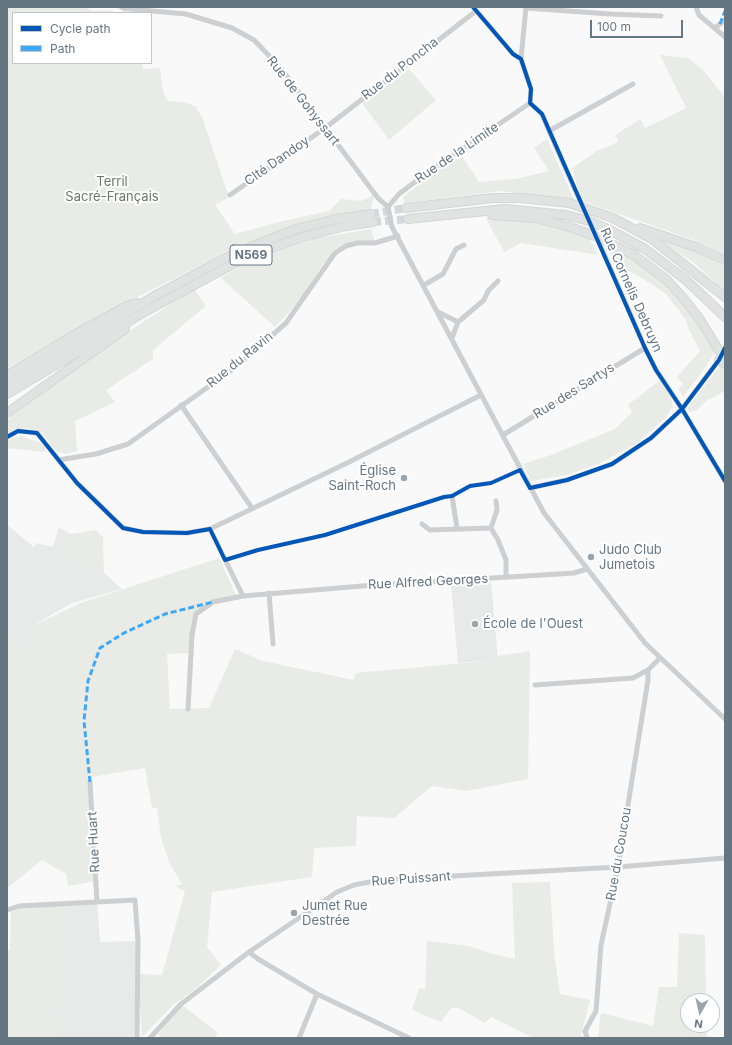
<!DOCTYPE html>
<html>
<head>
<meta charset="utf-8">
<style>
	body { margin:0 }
	#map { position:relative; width:732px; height:1045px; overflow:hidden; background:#f9f9f9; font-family:Inter,sans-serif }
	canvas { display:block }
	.frame { position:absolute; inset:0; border:8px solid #657683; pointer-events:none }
	.legend { position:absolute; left:12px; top:12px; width:140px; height:52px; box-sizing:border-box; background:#fff; border:1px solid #c1c8cd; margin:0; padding:5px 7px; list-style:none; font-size:12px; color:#657683 }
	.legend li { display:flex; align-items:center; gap:8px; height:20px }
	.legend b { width:20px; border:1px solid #c1c8cd }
	.north { position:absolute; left:680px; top:993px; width:40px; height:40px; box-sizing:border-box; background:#fff; border:1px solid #c1c8cd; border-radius:50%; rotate:188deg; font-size:11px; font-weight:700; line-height:16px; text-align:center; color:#657683 }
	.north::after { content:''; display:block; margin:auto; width:14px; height:18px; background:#99a4ac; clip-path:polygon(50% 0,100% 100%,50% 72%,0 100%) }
	.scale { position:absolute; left:590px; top:20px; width:93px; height:18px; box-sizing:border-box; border:2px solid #657683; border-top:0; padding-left:5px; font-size:12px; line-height:14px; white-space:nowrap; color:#657683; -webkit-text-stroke:3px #fff; paint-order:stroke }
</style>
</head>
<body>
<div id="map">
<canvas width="732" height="1045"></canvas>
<div class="frame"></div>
<ul class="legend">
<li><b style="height:5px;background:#0057b8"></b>Cycle path</li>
<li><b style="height:5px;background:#3fa9f5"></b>Path</li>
</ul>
<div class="north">N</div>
<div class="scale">100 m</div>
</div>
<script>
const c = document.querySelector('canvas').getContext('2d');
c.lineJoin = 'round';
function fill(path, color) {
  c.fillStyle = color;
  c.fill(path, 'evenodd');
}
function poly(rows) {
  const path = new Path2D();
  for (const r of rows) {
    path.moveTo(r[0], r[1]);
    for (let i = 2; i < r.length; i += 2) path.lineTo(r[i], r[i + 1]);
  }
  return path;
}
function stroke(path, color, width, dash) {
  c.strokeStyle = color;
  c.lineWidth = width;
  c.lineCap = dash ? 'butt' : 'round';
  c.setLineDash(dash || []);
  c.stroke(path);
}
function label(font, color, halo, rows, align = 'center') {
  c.font = font + ' Inter,sans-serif';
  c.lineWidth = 4;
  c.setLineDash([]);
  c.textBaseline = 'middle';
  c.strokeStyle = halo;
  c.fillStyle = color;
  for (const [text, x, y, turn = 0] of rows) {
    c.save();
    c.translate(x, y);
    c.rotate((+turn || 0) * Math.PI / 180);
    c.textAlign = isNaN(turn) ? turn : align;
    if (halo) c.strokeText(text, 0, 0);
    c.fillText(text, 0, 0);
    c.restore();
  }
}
const built = poly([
	[7,525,34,547,36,543,53,547,59,527,70,534,63,556,81,559,81,564,102,571,122,589,72,603,30,627,43,650,26,656,24,644,7,631],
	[491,582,498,660,458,663,451,584],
	[97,902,100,942,138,941,134,1038,55,1038,54,1011,60,942,68,903]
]);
const green = poly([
	[7,7,84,7,93,11,108,10,118,13,13,13,13,63,142,63,143,69,160,68,163,91,168,101,182,102,195,106,202,117,229,197,215,205,235,234,279,222,329,211,341,199,361,201,374,195,370,214,358,212,234,246,213,259,92,320,7,368],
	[660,55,688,58,701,68,725,97,725,254,694,240,582,201,572,168,597,151,618,142,615,135,640,119,645,128,686,108],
	[409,69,436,100,389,140,362,103],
	[547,139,574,200,499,191,405,203,403,197,435,172,462,156,479,182,516,179,549,171,534,148],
	[486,218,524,219,580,234,589,238,598,255,521,243,504,252],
	[371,229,375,243,357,243,341,251,323,264,302,298,275,327,221,278,246,262,312,239],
	[656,234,725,264,725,291,694,263,665,243],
	[607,244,622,251,659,276,691,312,716,351,702,372,683,397,678,389,683,384,677,377,700,351,688,328,686,320,666,294,653,285,619,265,614,265],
	[194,289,206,306,153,350,153,359,106,390,115,402,75,421,77,451,66,454,56,451,42,433,26,428,7,434,7,420,91,356],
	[720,366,725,369,725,391,706,401,697,410,689,412,687,408],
	[660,380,671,398,673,406,667,416,638,443,596,465,567,475,531,481,523,464,551,455,615,429,632,412,628,405],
	[21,436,44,444,46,448,44,452,7,448,7,440],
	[96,530,103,537,104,573,81,564,81,559,63,557,70,534],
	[219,558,236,595,206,604,196,614,189,653,167,654,170,709,209,708,235,649,263,661,354,680,355,673,498,660,497,656,530,651,528,779,466,791,432,786,394,818,357,816,356,846,314,848,312,877,212,892,207,947,221,965,194,990,173,1005,142,1037,138,974,162,975,185,891,175,886,182,884,169,862,161,837,157,808,152,808,145,768,92,777,90,782,96,881,68,886,66,874,42,860,9,887,7,885,7,631,24,644,26,656,43,650,30,627,81,603],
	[550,882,554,953,560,994,590,1000,581,1035,588,1038,533,1038,491,1017,485,1023,459,1008,451,1008,441,1022,412,1010,419,988,425,989,427,941,469,946,486,952,515,959,512,883],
	[68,903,54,1011,56,1038,7,1038,7,951,10,950,11,909],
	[679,933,705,935,706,1001,688,1001,688,1025,707,1025,707,1038,598,1038,601,1013,653,1026,659,987,677,987],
	[181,1004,218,1033,215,1038,162,1038,158,1035]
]);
const trunkTunnel = poly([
	[371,214,406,208],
	[373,222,408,219]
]);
const minor = poly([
	[121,7,125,9,131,8],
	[473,7,513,54,521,59],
	[526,7,521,59,531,89,530,103],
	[696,7,699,15,725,37],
	[526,8,610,14,661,16],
	[130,9,186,14,232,28,254,40,279,66,378,198,388,207,399,194,424,175,530,103],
	[715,28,725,20],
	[530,103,542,114,564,165],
	[549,131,633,84],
	[230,195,325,128,476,11],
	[392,227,544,513,645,643,725,719],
	[605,256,645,348,656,370,682,409,725,481],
	[424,285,443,274,456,249,464,245],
	[438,312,458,322],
	[452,338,458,322,484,300,488,291,498,281],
	[181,405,252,508],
	[503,435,645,348],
	[7,437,18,431,37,433,77,483,123,528,143,532,187,533,210,529,347,463,481,395],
	[58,460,96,454,128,444,236,367,286,323,335,253,346,246,357,243,375,243,398,236],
	[530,488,567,480,612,464,651,438,682,409,719,360,725,348],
	[452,496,457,528],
	[422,524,430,530,491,528,498,540,506,560,506,577],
	[491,528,497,510,496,501],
	[210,529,243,596,362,586,574,573,587,569],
	[269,593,273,644],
	[535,685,633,678,648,670,660,658],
	[188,709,192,635,196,614,213,602,243,596],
	[90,782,97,902],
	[7,910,19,906,135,900,138,941,137,1038],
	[249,952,258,959,317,994,409,1038],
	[587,1037,585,1031,596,1011,601,945,618,867,648,680,648,670],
	[150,1038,181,1004,249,952,337,892,354,885,380,880,618,867,725,858],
	[299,1038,317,994]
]);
const trunk = poly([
	[406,208,492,198,521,198,569,203,613,218,652,239,725,297],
	[492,215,535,218,567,226,598,237,634,255,667,280,684,299,699,318,721,354],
	[408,219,505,209,566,215,589,221,608,229,645,249,686,280,725,317],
	[640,228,696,247,725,260],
	[719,360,725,364],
	[7,375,74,335,127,306,137,303],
	[7,385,151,298,233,254,296,229,336,219,371,214],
	[7,394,148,310,231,265,257,253,302,237,346,226,373,222],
	[7,413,125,329]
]);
const minorBridge = poly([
	[564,165,605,256],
	[388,207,392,227]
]);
const quiet = poly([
	[720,24,725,11],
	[90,782,84,721,88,681,100,648,124,633,165,614,213,602]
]);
const cycleway = poly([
	[473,7,513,54,521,59,531,89,530,103,542,114,645,348,656,370,682,409,725,481],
	[7,437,18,431,37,433,77,483,123,528,143,532,187,533,210,529,225,560,258,550,325,535,444,497,452,496,470,486,491,483,520,470,530,488,567,480,612,464,651,438,682,409,719,360,725,348]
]);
const markers = [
	[404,478,4,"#99a4ac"],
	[591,557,4,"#99a4ac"],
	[475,624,4,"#99a4ac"],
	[294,913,4,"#99a4ac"]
];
const shields = [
	[251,255,42]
];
const shieldNames = [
	["N569",251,255]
];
const streetNames = [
	["Rue du Poncha",400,69,-38],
	["Rue de Gohyssart",303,101,52],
	["Rue de la Limite",457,153,-34],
	["CIté Dandoy",277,161,-35],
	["Rue Cornelis Debruyn",631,290,66],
	["Rue du Ravin",240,360,-39],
	["Rue des Sartys",574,391,-32],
	["Rue Alfred Georges",428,582,-3],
	["Rue Huart",94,842,-93],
	["Rue du Coucou",619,854,-80],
	["Rue Puissant",411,879,-4]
];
const parkNames = [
	["Terril",112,182],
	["Sacré-Français",112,197]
];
const poiNames = [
	["Église",396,471,"right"],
	["Saint-Roch",396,486,"right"],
	["Judo Club",599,550],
	["Jumetois",599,565],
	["École de l'Ouest",483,624],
	["Jumet Rue",302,906],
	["Destrée",302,921]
];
fill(built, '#e8e9e9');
fill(green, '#e8ebe6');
stroke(trunkTunnel, '#d4d8dc', 8, [8, 4]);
stroke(trunk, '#d5d6d6', 10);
stroke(minor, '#cecfd0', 5);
stroke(trunk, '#e1e2e2', 8);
stroke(minorBridge, '#cecfd0', 5);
stroke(quiet, '#3fa9f5', 3, [6, 3]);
stroke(cycleway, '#0057b8', 4);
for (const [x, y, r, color] of markers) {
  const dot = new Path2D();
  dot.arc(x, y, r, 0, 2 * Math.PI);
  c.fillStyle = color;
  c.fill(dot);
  stroke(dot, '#fff', 1.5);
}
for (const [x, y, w] of shields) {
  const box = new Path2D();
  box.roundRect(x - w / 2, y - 10, w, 20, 3);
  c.fillStyle = '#fff';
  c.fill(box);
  stroke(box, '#657683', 1);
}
label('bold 12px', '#657683', null, shieldNames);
label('13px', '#657683', '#fff', streetNames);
label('13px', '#687a64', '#fff', parkNames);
label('13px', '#657683', '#fff', poiNames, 'left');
</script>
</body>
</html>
